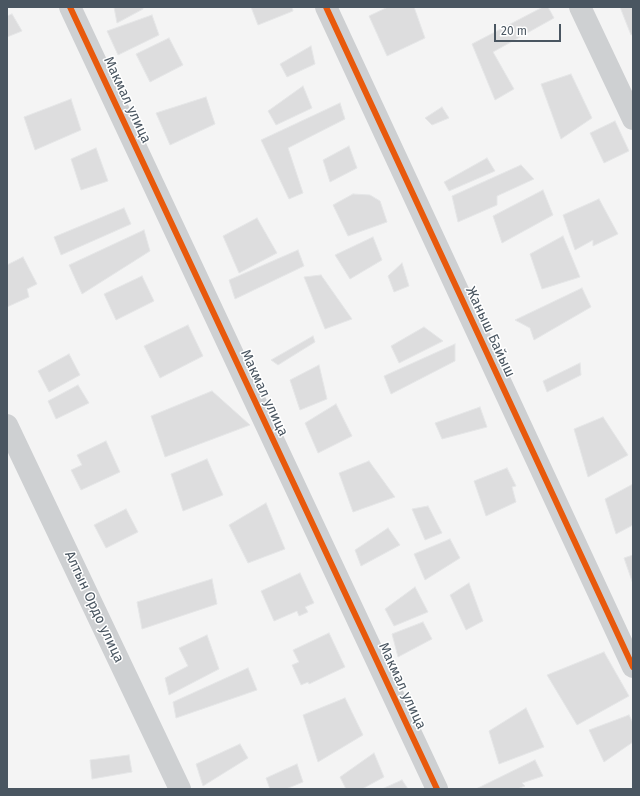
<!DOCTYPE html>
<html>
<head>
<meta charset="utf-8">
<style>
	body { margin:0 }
	#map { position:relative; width:640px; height:796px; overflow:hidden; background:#f4f4f4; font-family:"Fira Sans",sans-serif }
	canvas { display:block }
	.frame { position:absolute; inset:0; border:8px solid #4a5661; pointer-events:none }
	.scale { position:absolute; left:494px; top:24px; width:67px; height:18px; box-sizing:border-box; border:2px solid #4a5661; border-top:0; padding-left:5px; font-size:12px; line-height:14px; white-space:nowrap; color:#4a5661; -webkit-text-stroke:3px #fff; paint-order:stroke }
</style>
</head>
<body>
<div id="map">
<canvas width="640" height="796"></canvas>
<div class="frame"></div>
<div class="scale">20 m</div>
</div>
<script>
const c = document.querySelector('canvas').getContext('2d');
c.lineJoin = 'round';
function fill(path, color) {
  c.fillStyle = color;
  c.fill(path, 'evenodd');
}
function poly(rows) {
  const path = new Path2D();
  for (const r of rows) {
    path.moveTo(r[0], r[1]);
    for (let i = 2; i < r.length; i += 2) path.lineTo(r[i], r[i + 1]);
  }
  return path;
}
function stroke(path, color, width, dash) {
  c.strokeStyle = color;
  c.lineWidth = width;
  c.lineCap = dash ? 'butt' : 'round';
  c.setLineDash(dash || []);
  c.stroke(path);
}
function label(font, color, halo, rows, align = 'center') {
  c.font = font + ' "Fira Sans",sans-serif';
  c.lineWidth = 3;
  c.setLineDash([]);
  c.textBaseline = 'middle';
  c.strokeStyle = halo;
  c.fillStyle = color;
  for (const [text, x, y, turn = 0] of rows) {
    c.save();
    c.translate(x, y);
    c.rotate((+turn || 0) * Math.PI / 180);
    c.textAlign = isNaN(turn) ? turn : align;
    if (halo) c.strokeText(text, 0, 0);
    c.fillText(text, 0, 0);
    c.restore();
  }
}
const building = poly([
	[114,7,143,7,143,9,117,23,114,7],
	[251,7,292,7,293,11,258,25,251,7],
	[388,7,414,7,425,38,387,56,369,16,388,7],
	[543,7,548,7,554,18,493,52,514,89,495,100,472,44,543,7],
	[620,7,633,7,633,34,631,35,620,7],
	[12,14,22,31,7,37,7,16,12,14],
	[152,15,159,35,118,55,107,31,152,15],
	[169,38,183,65,150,82,136,54,169,38],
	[311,46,315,64,287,77,280,64,311,46],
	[571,74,592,118,561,139,541,84,571,74],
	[303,86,312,108,276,125,268,111,303,86],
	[206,97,215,124,170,145,156,113,206,97],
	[71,99,81,130,35,150,24,117,71,99],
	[340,103,345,119,288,148,303,193,289,199,261,140,340,103],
	[442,107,449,118,432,125,425,118,442,107],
	[615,121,629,151,604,163,590,133,615,121],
	[349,146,357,168,330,182,323,160,349,146],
	[96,148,108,181,81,190,71,159,96,148],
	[487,158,495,171,449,191,444,182,487,158],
	[521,165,534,179,497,196,497,205,458,222,452,196,521,165],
	[543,190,553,215,502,243,493,216,543,190],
	[353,194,370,195,380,201,387,222,348,236,333,205,353,194],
	[599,199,618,234,593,246,593,240,575,250,563,215,599,199],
	[124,208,131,224,61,255,54,237,124,208],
	[257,218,277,253,239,273,223,236,257,218],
	[144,230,150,251,82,294,69,265,144,230],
	[563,236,580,277,542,289,530,254,563,236],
	[373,237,382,260,350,279,335,255,373,237],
	[298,250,304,266,235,299,229,280,298,250],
	[23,257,37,284,27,289,29,297,7,307,7,265,23,257],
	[402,263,409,286,394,292,388,276,402,263],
	[321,275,352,319,325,329,304,277,321,275],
	[142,276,154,301,116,320,104,294,142,276],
	[582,288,591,307,534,340,530,328,515,320,582,288],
	[188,325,203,356,160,378,144,346,188,325],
	[424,327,443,341,399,363,391,346,424,327],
	[313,336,315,342,278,365,271,360,313,336],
	[455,344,455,361,391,394,384,376,455,344],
	[69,354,80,375,49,392,38,371,69,354],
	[580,363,581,375,547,392,543,381,580,363],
	[319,365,327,399,300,410,290,380,319,365],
	[78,385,89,403,56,419,48,401,78,385],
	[212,391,250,425,165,457,151,416,212,391],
	[336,404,352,436,318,453,305,423,336,404],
	[480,407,487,427,442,439,435,423,480,407],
	[603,417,628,455,588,477,574,429,603,417],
	[106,441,120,472,81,490,71,470,82,465,77,455,106,441],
	[207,459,223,495,183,511,171,474,207,459],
	[369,461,395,497,353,512,339,473,369,461],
	[507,468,516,486,512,487,516,502,486,516,474,481,507,468],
	[633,484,633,525,616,534,605,499,633,484],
	[266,503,285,549,248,563,229,525,266,503],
	[428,506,442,533,425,540,412,509,428,506],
	[126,509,138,532,106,548,94,525,126,509],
	[388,528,400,545,361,566,355,550,388,528],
	[450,539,460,558,425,580,414,554,450,539],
	[633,555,633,584,624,558,633,555],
	[300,573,314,603,305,607,308,612,299,616,297,611,274,621,261,591,300,573],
	[212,579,217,604,142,629,137,602,212,579],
	[469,583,483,621,466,630,450,595,469,583],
	[415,587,428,612,394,626,385,609,415,587],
	[423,622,432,639,398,657,392,634,423,622],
	[329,633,345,667,309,684,308,682,301,685,292,665,299,662,293,650,329,633],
	[207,635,219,669,169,695,165,678,188,666,179,648,207,635],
	[604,652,629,696,577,725,547,675,604,652],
	[248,668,257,690,176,718,173,702,248,668],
	[345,698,363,735,318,762,303,715,345,698],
	[526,708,544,747,499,764,489,731,526,708],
	[629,715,633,723,633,742,604,762,589,730,629,715],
	[240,744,248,758,203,786,196,764,240,744],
	[374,753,384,777,362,789,346,789,340,777,374,753],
	[129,755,132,772,92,779,90,760,129,755],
	[535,760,543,776,522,783,525,786,517,789,476,789,535,760],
	[297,764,303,782,286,789,270,789,266,778,297,764],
	[402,780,408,789,382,789,402,780]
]);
const street = poly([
	[70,7,437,789],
	[326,7,633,667],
	[580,7,633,119],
	[7,425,180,789]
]);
const cycleway = poly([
	[70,7,437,789],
	[326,7,633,667]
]);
const streetNames = [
	["Макмал улица",127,100,65],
	["Жаныш Байыш",490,332,65],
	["Макмал улица",264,393,65],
	["Алтын Ордо улица",94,607,65],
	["Макмал улица",402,686,65]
];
fill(building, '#ddddde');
stroke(building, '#e5e6e7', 1);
stroke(street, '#ced0d2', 22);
stroke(cycleway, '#e8590c', 6);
label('14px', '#4a5661', '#fff', streetNames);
</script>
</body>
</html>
